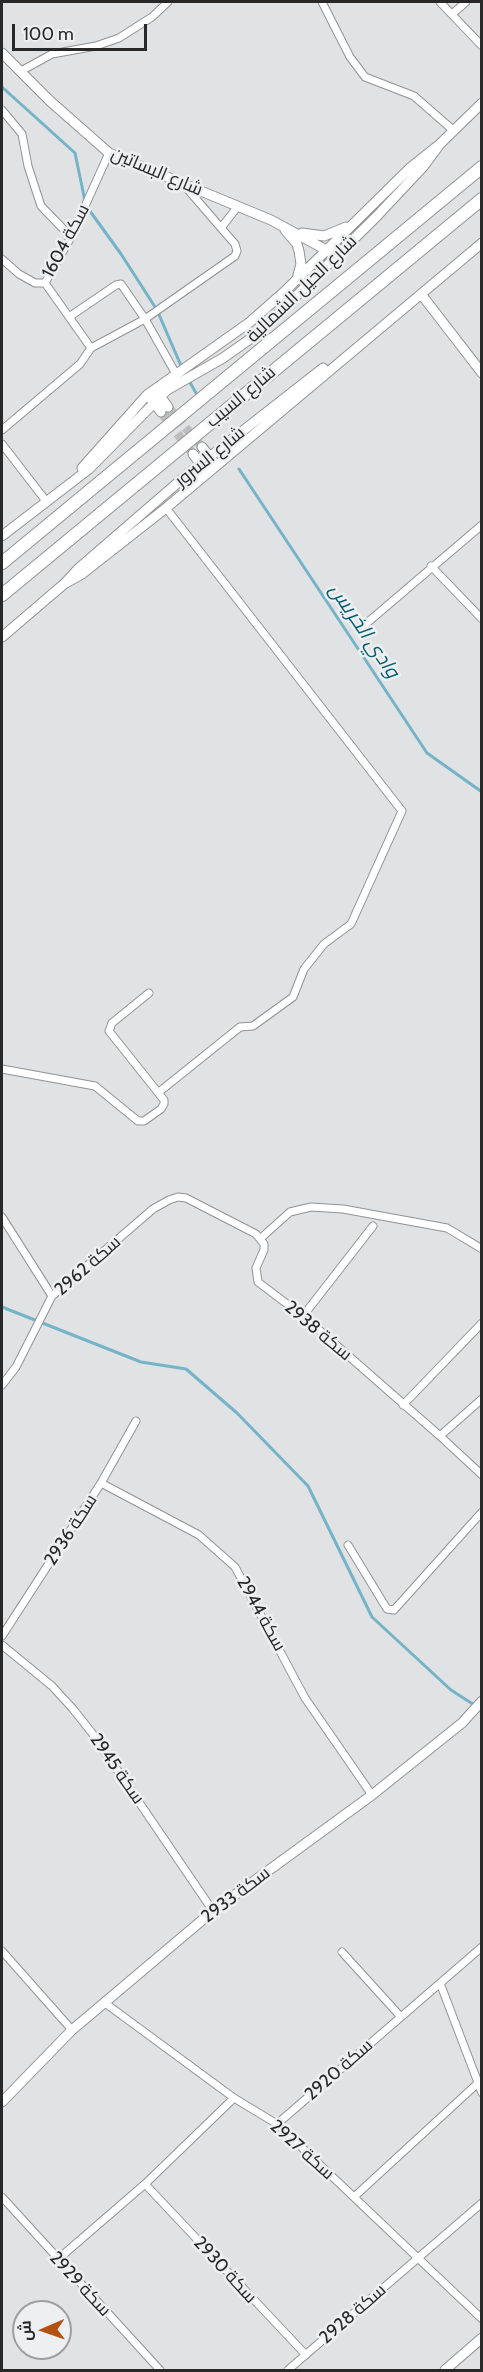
<!DOCTYPE html>
<html>
<head>
<meta charset="utf-8">
<style>
	body { margin:0 }
	#map { position:relative; width:483px; height:2372px; overflow:hidden; background:#e1e2e3; font-family:Cabin,Cairo,sans-serif }
	canvas { display:block }
	.frame { position:absolute; inset:0; border:3px solid #282829; pointer-events:none }
	.north { position:absolute; left:12px; top:2300px; width:60px; height:60px; box-sizing:border-box; background:#eeeff1; border:2px solid #9f9fa1; border-radius:50%; rotate:268deg; font-size:16px; font-weight:700; line-height:24px; text-align:center; color:#282829 }
	.north::after { content:''; display:block; margin:auto; width:21px; height:27px; background:#b35112; clip-path:polygon(50% 0,100% 100%,50% 72%,0 100%) }
	.scale { position:absolute; left:12px; top:24px; width:135px; height:27px; box-sizing:border-box; border:3px solid #282829; border-top:0; padding-left:8px; font-size:18px; line-height:21px; white-space:nowrap; color:#282829; -webkit-text-stroke:4px #eeeff1; paint-order:stroke }
</style>
</head>
<body>
<div id="map">
<canvas width="483" height="2372"></canvas>
<div class="frame"></div>
<div class="north">ش</div>
<div class="scale">100 m</div>
</div>
<script>
const c = document.querySelector('canvas').getContext('2d');
c.lineJoin = 'round';
function poly(rows) {
  const path = new Path2D();
  for (const r of rows) {
    path.moveTo(r[0], r[1]);
    for (let i = 2; i < r.length; i += 2) path.lineTo(r[i], r[i + 1]);
  }
  return path;
}
function stroke(path, color, width, dash) {
  c.strokeStyle = color;
  c.lineWidth = width;
  c.lineCap = dash ? 'butt' : 'round';
  c.setLineDash(dash || []);
  c.stroke(path);
}
function label(font, color, halo, rows, align = 'center') {
  c.font = font + ' Cabin,Cairo,sans-serif';
  c.lineWidth = 5;
  c.setLineDash([]);
  c.textBaseline = 'middle';
  c.strokeStyle = halo;
  c.fillStyle = color;
  for (const [text, x, y, turn = 0] of rows) {
    c.save();
    c.translate(x, y);
    c.rotate((+turn || 0) * Math.PI / 180);
    c.textAlign = isNaN(turn) ? turn : align;
    if (halo) c.strokeText(text, 0, 0);
    c.fillText(text, 0, 0);
    c.restore();
  }
}
const stream = poly([
	[2,87,75,153,85,201],
	[87,207,121,254,157,310,182,368],
	[188,379,196,393],
	[239,469,427,753,482,792],
	[2,1307,141,1362,186,1369,237,1413,308,1486,372,1617,451,1690,482,1710]
]);
const tertiaryTunnel = poly([
	[168,407,202,447],
	[161,412,193,454]
]);
const minor = poly([
	[322,2,350,57,365,77,414,96,454,131],
	[440,2,482,46],
	[452,14,466,2],
	[21,71,52,54,96,46,119,38,152,17,168,2],
	[2,110,22,134,28,166,41,206,71,237],
	[184,185,221,228],
	[2,259,19,274,35,283,45,283,71,237,109,153],
	[45,283,91,348],
	[69,317,116,285,121,284,145,319,176,374],
	[2,430,80,364,91,348,145,319,235,256,237,251,235,244,221,228,238,206],
	[2,444,46,501],
	[431,566,482,619],
	[361,628,482,525],
	[2,1069,95,1086,138,1121,144,1121,161,1109,164,1104,164,1100,109,1031,112,1023,149,993],
	[159,1092,240,1027,253,1026,293,997,304,969,324,944,351,924,402,811,166,508],
	[2,1217,52,1296],
	[261,1238,290,1212,311,1207,343,1209,447,1228,482,1249],
	[303,1316,373,1226],
	[2,1385,16,1367,52,1296,153,1209,169,1200,178,1197,186,1198,256,1234,264,1244,264,1250,256,1268,258,1282,303,1316,440,1436,482,1475],
	[403,1405,482,1323],
	[440,1436,482,1399],
	[101,1483,199,1535,235,1567,305,1698,372,1795],
	[348,1545,387,1609,394,1610,482,1512],
	[2,1636,101,1483,136,1421],
	[2,1645,52,1686,73,1709,92,1733,213,1911],
	[2,1951,72,2030],
	[342,1952,401,2017],
	[440,1983,482,2093],
	[105,2003,234,2098,277,2124,482,2319],
	[277,2124,482,1947],
	[145,2184,306,2355],
	[2,2197,160,2370],
	[354,2197,478,2083],
	[57,2260,145,2184,234,2098],
	[288,2370,482,2203]
]);
const tertiary = poly([
	[2,53,50,101,109,153,271,220,330,252],
	[285,230,297,244,299,251,301,264,297,279],
	[302,233,324,236,346,227],
	[421,294,482,373],
	[157,392,168,407],
	[151,399,161,412],
	[202,447,213,461],
	[193,454,204,469],
	[82,468,147,395,250,322,283,293,411,167,440,144,482,103],
	[2,536,89,469,167,390,223,358,260,332,377,216,423,167,440,144],
	[64,584,82,574,166,508,482,243],
	[2,637,64,584,78,569,189,473,323,368],
	[2,2102,72,2030,213,1911,372,1795,462,1723,482,1701],
	[445,2370,482,2338]
]);
const trunk = poly([
	[2,563,482,167],
	[2,595,482,199]
]);
const streetNames = [
	["شارع البساتين",157,172,23],
	["سكة 1604",66,241,-62],
	["شارع الحيل الشمالية",302,289,-44],
	["شارع السيب",241,397,-40],
	["شارع السرور",210,457,-39],
	["سكة 2962",88,1266,-41],
	["سكة 2938",318,1331,40],
	["سكة 2936",71,1530,-57],
	["سكة 2944",261,1614,61],
	["سكة 2945",117,1769,55],
	["سكة 2933",236,1895,-37],
	["سكة 2920",339,2070,-41],
	["سكة 2927",302,2150,42],
	["سكة 2930",225,2270,47],
	["سكة 2929",80,2284,47],
	["سكة 2928",353,2314,-41]
];
const waterNames = [
	["وادي الخريس",364,631,56]
];
stroke(stream, '#75b3c8', 3);
stroke(tertiaryTunnel, '#bcbdbe', 9, [9, 4.5]);
stroke(minor, '#919293', 9);
stroke(tertiary, '#919293', 11);
stroke(trunk, '#919293', 14);
stroke(minor, '#fff', 7);
stroke(tertiary, '#fff', 9);
stroke(trunk, '#fff', 12);
label('18px', '#282829', '#eeeff1', streetNames);
label('italic 20px', '#035c72', '#eeeff1', waterNames);
</script>
</body>
</html>
